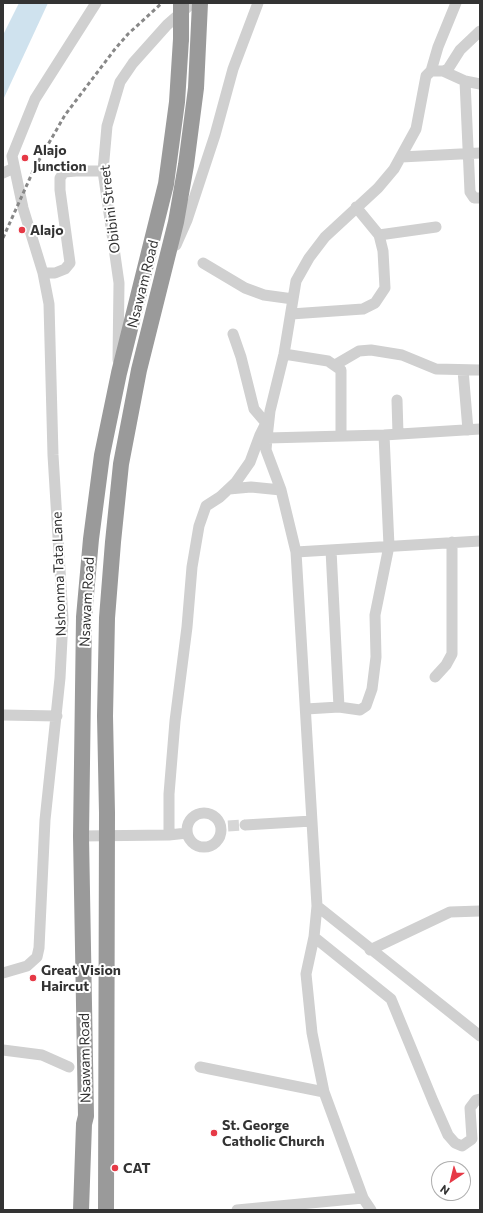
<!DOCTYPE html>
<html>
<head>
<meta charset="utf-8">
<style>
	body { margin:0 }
	#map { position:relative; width:483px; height:1213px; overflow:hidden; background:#fff; font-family:Commissioner,sans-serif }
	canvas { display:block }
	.frame { position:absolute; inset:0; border:4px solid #333; pointer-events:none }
	.north { position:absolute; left:431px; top:1161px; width:40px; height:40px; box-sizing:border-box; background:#fff; border:1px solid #adadad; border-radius:50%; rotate:215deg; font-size:11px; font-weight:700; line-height:16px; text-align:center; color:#333 }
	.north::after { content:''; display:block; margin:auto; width:14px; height:18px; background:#e63946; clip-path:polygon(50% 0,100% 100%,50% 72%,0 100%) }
</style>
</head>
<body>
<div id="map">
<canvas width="483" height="1213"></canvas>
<div class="frame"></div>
<div class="north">N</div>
</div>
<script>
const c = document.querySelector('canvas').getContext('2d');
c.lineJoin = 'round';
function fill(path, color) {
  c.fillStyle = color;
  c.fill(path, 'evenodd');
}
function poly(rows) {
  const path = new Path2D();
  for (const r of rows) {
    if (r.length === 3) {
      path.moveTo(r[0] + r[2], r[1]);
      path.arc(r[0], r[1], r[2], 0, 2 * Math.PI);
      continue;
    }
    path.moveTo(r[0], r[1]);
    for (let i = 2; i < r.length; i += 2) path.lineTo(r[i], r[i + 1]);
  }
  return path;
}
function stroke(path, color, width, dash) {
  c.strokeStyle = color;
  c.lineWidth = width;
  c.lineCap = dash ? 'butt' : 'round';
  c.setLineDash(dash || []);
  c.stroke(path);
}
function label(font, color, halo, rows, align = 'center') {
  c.font = font + ' Commissioner,sans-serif';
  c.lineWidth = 4;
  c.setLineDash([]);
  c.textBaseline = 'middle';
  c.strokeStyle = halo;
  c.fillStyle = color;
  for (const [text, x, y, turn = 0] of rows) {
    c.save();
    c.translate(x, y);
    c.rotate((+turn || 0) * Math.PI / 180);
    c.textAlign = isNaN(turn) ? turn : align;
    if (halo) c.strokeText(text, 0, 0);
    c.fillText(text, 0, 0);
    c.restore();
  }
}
const water = poly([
	[19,3,48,3,3,100,3,35]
]);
const minorTunnel = poly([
	[228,826,245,825]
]);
const minor = poly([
	[431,71,438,47,456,3],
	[443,71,465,81,480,84],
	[465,81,470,192,474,198,480,198],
	[401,157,480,153],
	[3,173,14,168],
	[379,235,436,227],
	[176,245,187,220,215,135,233,69,258,3],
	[203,263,245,288,264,295,293,299],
	[43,273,55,273,65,269,70,263,60,190,60,178,64,172,76,171,103,171],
	[291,314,363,309,375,303,385,288,383,251,379,235,356,207],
	[233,334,241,357,254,409,266,423],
	[284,354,328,361,341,370,341,435],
	[118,360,119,283,103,171,107,126,120,82,133,63,167,25,192,3],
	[335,365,359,351,371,350,402,355,436,369,480,370],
	[463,370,468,430],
	[397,400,398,434],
	[267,438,384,435,480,429],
	[229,489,251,487,281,490],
	[296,552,480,541],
	[435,677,446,665,452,654,452,542],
	[339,707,360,710,366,706,372,689,376,657,375,615,389,546,384,435],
	[306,709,339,707,331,550],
	[3,715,57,716],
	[204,830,17],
	[245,825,312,821],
	[169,835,169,794,175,721,187,627,192,567,199,526,206,506,220,497,236,482,250,462,260,435,266,423],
	[81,836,169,835,187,833],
	[317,906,480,1036],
	[314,937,391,999,433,1101,448,1135,455,1143,462,1146,472,1139,470,1108,476,1100,480,1099],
	[370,950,450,912,480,911],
	[3,973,27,966,37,957,39,948,45,820,60,678,63,619,53,455,49,304,43,273,23,208,12,156,35,99,96,3],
	[3,1050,42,1055,69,1067],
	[200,1067,324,1092],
	[237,1210,363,1198],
	[371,1210,363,1198,324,1092,312,1033,306,974,314,937,317,906,296,552,281,490,266,450,267,438,270,411,284,354,296,281,309,258,325,237,378,188,394,169,416,129,426,76,431,71,443,71,448,69,460,50,480,31]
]);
const highway = poly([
	[81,1210,84,1124,86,1116,81,836,84,617,91,539,102,455,119,373,166,184,177,102,181,39],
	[106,1210,107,813,105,716,107,618,113,542,121,464,139,370,176,222,186,165,196,88,200,3]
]);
const rail = poly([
	[3,238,34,169,65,115,115,49,128,34,162,3]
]);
const highwayBridge = poly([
	[181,3,181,39]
]);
const markers = [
	[25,158,4,"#e63946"],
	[22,230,4,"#e63946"],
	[33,978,4,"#e63946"],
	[214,1133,4,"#e63946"],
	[115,1168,4,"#e63946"]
];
const poiNames = [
	["Alajo",33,150],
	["Junction",33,166],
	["Alajo",30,230],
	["Great Vision",41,970],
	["Haircut",41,986],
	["St. George",222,1125],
	["Catholic Church",222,1141],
	["CAT",123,1168]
];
const streetNames = [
	["Obibini Street",110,209,-97],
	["Nsawam Road",143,284,-76],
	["Nshonma Tata Lane",59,574,-92],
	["Nsawam Road",87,602,-87],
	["Nsawam Road",85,1058,-91]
];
fill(water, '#cfe2ee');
stroke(minorTunnel, '#d6d6d6', 11, [11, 5.5]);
stroke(minor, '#d0d0d0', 11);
stroke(highway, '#9a9a9a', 16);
stroke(rail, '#888', 3, [4, 3]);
stroke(highwayBridge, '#9a9a9a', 16);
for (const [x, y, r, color] of markers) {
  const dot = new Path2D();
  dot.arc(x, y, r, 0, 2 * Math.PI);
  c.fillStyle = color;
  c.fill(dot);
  stroke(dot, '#fff', 1.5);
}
label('bold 14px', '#333', '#fff', poiNames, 'left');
label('14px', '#333', '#fff', streetNames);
</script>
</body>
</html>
